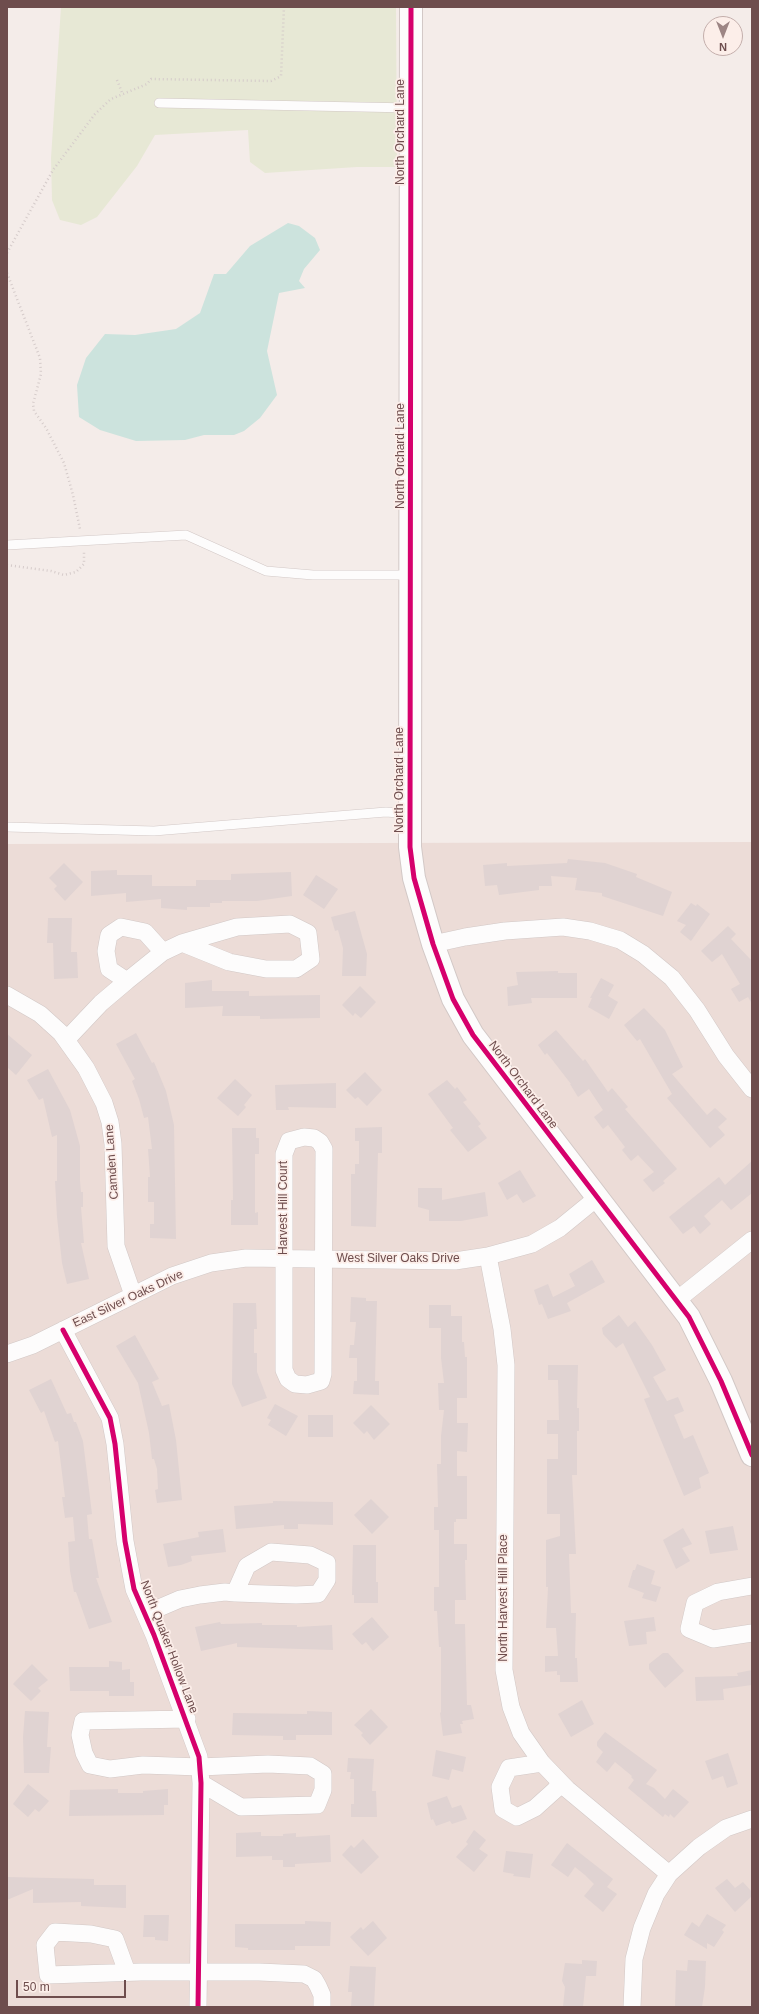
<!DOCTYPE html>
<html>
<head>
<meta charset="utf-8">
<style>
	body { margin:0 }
	#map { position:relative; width:759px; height:2014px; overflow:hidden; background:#f4ece9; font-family:Helvetica,sans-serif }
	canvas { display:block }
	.frame { position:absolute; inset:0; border:8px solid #6e4d4d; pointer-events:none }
	.north { position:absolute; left:703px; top:16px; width:40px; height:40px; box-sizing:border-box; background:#fceee9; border:1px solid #c3aeab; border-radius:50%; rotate:180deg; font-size:11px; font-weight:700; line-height:16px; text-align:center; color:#6e4d4d }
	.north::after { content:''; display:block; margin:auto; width:14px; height:18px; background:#9d8584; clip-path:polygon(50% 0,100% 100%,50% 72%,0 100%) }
	.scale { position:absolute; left:16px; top:1980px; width:110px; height:18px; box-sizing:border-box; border:2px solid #6e4d4d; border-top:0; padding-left:5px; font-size:12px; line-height:14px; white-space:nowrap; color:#6e4d4d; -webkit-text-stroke:3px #fceee9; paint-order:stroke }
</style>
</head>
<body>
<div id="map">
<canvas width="759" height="2014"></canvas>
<div class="frame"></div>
<div class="north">N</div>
<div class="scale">50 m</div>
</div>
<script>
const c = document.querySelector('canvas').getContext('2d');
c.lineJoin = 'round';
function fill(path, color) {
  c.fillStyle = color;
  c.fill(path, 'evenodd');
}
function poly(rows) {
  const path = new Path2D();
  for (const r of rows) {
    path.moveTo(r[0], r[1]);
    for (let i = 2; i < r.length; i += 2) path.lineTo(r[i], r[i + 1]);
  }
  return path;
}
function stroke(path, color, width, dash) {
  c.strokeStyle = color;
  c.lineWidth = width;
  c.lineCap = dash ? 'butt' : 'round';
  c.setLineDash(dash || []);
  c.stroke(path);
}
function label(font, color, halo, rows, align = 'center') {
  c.font = font + ' Helvetica,sans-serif';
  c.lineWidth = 3.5;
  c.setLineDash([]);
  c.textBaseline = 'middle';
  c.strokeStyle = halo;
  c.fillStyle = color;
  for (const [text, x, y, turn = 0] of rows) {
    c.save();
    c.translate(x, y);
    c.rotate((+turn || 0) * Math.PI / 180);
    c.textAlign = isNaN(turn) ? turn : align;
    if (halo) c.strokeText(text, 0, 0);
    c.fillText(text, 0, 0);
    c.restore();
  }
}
const residential = poly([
	[752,842,752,2007,7,2007,7,844]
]);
const green = poly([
	[61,7,396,7,397,167,357,167,265,173,250,162,248,130,155,135,137,166,97,217,81,225,60,220,52,200,51,158]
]);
const water = poly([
	[288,223,299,226,315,238,320,250,304,269,299,281,305,288,279,293,267,351,277,395,260,418,244,431,234,435,204,435,185,440,136,441,100,430,79,417,77,385,86,358,105,334,135,335,176,329,200,313,214,274,226,274,250,246]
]);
const building = poly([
	[568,859,605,863,637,874,636,877,672,892,663,916,602,896,602,893,575,890,577,878,551,876,552,886,539,886,539,890,499,895,497,885,485,886,483,865,507,863,507,866,567,863],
	[64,863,83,882,65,901,54,889,57,886,49,878],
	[117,870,117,875,152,875,152,886,196,886,196,880,231,880,231,874,291,872,292,896,257,901,222,901,222,903,210,903,210,907,187,907,187,910,161,908,161,899,126,902,126,893,91,896,91,871],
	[316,875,338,889,324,909,303,895],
	[691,903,696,906,697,904,710,914,691,941,680,932,686,925,677,921],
	[355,911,367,954,366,976,342,976,343,948,338,930,335,931,331,917],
	[48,918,72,918,71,952,77,952,78,978,54,979,53,943,47,943],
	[728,926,736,934,731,939,752,961,752,1004,748,997,739,1002,731,989,740,984,722,954,712,962,701,951],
	[558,971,558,973,577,973,577,998,531,998,532,1003,508,1006,507,987,518,985,516,972],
	[601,978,614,985,608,996,618,1002,609,1019,588,1007,592,998,590,998],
	[212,980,212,991,249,991,249,996,320,995,320,1018,260,1019,260,1016,222,1016,223,1006,185,1008,185,983],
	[360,986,376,1002,361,1018,355,1013,353,1016,342,1005],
	[644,1008,665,1030,683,1067,672,1074,707,1115,715,1108,727,1119,718,1127,725,1135,710,1148,667,1098,672,1094,640,1039,637,1041,624,1025],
	[556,1030,583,1061,585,1059,608,1092,612,1088,628,1107,625,1109,677,1169,663,1181,665,1183,653,1192,643,1180,654,1172,638,1155,631,1161,622,1150,625,1147,608,1125,603,1129,594,1117,603,1110,589,1089,578,1097,570,1084,571,1084,547,1053,545,1055,538,1045],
	[136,1033,152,1063,154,1062,166,1091,174,1125,176,1239,150,1238,150,1224,154,1224,154,1202,148,1202,148,1177,150,1177,148,1149,152,1149,148,1117,144,1118,139,1099,132,1081,135,1079,116,1044],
	[7,1034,32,1055,16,1075,7,1067],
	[48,1069,70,1110,80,1146,80,1181,81,1192,83,1192,83,1207,81,1207,84,1243,81,1243,89,1279,67,1284,62,1263,57,1217,55,1181,57,1181,57,1135,52,1137,43,1098,39,1100,27,1080],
	[365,1072,382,1090,367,1106,358,1097,355,1099,346,1090],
	[235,1079,252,1095,244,1105,246,1107,238,1116,217,1098],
	[447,1080,455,1089,457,1087,467,1100,463,1102,481,1124,478,1126,487,1138,468,1152,450,1130,453,1128,428,1094],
	[336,1083,336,1108,288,1107,289,1110,276,1110,275,1085],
	[382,1127,382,1153,378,1153,376,1227,351,1226,351,1174,355,1174,355,1164,359,1164,359,1141,355,1141,355,1128],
	[232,1128,256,1128,256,1138,259,1138,259,1154,255,1154,255,1213,258,1212,258,1225,231,1225,231,1200,233,1200],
	[752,1161,752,1193,731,1210,722,1200,704,1216,711,1224,700,1234,694,1226,683,1234,669,1217,719,1177,725,1185],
	[520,1170,536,1196,523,1203,517,1194,507,1200,498,1183],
	[418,1188,442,1188,442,1200,485,1192,488,1216,461,1221,429,1221,429,1210,418,1207],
	[592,1260,605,1282,567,1303,571,1311,548,1319,542,1304,539,1305,534,1290,548,1284,553,1297,575,1286,569,1274],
	[351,1297,366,1298,366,1301,377,1301,375,1381,379,1381,379,1395,353,1394,354,1381,357,1381,357,1358,349,1358,350,1345,354,1345,356,1322,350,1322],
	[233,1303,256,1303,257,1329,254,1329,254,1353,257,1353,257,1372,267,1398,242,1407,232,1384],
	[429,1305,451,1305,451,1316,462,1316,462,1342,464,1342,465,1357,467,1357,467,1398,457,1398,457,1423,468,1423,467,1452,457,1451,457,1476,467,1476,467,1519,456,1519,456,1522,454,1522,454,1544,467,1544,467,1560,465,1560,466,1600,455,1600,455,1624,465,1624,467,1705,471,1705,474,1719,462,1721,463,1724,460,1724,462,1733,443,1736,440,1713,441,1712,441,1647,439,1647,437,1611,434,1611,434,1587,439,1587,439,1530,434,1530,434,1507,438,1507,437,1464,441,1464,441,1436,444,1410,439,1410,438,1383,444,1383,441,1358,441,1328,429,1328],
	[619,1315,628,1327,635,1321,652,1345,666,1370,653,1377,667,1401,678,1397,684,1411,674,1415,684,1439,693,1435,709,1473,699,1478,701,1488,684,1496,644,1399,650,1397,623,1343,616,1348,603,1334,602,1328],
	[135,1335,159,1379,152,1382,162,1406,169,1404,176,1440,182,1500,157,1503,155,1490,158,1489,157,1469,154,1459,152,1459,149,1433,138,1383,116,1346],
	[548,1365,578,1365,577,1408,579,1408,579,1431,577,1431,577,1475,572,1475,576,1554,569,1554,571,1613,576,1613,575,1658,577,1658,578,1682,560,1682,560,1675,557,1675,557,1671,545,1672,545,1656,558,1656,556,1628,546,1628,548,1587,546,1587,546,1540,560,1536,560,1514,547,1514,547,1459,558,1459,558,1434,547,1434,547,1420,559,1420,558,1380,548,1380],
	[51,1379,67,1414,71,1413,74,1422,76,1422,83,1441,92,1514,87,1515,89,1539,92,1539,99,1578,96,1578,112,1622,89,1629,76,1592,74,1592,70,1571,68,1542,75,1541,73,1517,65,1518,62,1497,65,1497,58,1441,55,1442,44,1411,41,1413,29,1390],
	[275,1404,298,1416,286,1436,268,1425,271,1420,267,1418],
	[371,1405,390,1424,374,1440,367,1431,364,1434,353,1423],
	[308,1415,333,1415,333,1437,308,1437],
	[371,1499,389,1517,372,1534,354,1515],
	[273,1501,333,1502,333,1525,298,1524,298,1529,284,1529,284,1525,236,1529,234,1506,273,1503],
	[733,1526,738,1550,710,1554,705,1531],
	[683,1528,692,1544,682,1548,690,1561,676,1569,663,1540],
	[223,1529,226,1552,191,1556,192,1561,181,1565,168,1567,163,1544,199,1537,198,1532],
	[353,1545,376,1545,376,1582,378,1582,378,1603,354,1603,354,1595,352,1595],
	[637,1564,655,1571,651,1584,661,1587,656,1602,642,1598,644,1593,628,1587,633,1570,635,1570],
	[372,1617,389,1637,373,1651,366,1642,362,1645,352,1634],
	[654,1617,656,1631,646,1632,647,1644,629,1646,624,1621],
	[220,1622,221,1624,262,1623,262,1625,297,1625,297,1627,332,1625,333,1650,237,1647,237,1643,201,1651,195,1627],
	[663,1653,668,1653,684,1671,665,1688,649,1669,649,1664],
	[109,1661,122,1662,122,1670,130,1669,130,1682,134,1682,134,1696,109,1696,109,1691,70,1691,69,1667,109,1667],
	[32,1664,48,1680,38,1688,41,1691,31,1701,13,1684],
	[752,1670,752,1685,723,1689,724,1700,696,1701,695,1677,738,1676,737,1673],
	[582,1700,594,1724,571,1737,558,1714],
	[371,1709,388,1727,370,1745,361,1735,363,1733,354,1725],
	[25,1711,49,1712,47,1747,51,1747,49,1773,24,1773,23,1737],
	[307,1711,332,1712,332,1735,296,1735,296,1740,283,1740,283,1736,232,1735,233,1713,307,1714],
	[605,1732,657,1770,646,1784,654,1788,665,1799,673,1789,689,1802,674,1818,670,1814,669,1817,665,1814,663,1817,628,1788,634,1780,631,1777,632,1776,615,1762,607,1772,596,1762,603,1752,597,1746,597,1742],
	[436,1750,466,1757,463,1772,452,1769,449,1780,432,1776],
	[728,1753,738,1784,727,1788,723,1776,712,1780,705,1761],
	[348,1758,374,1759,372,1791,376,1791,377,1817,351,1817,351,1804,354,1804,354,1779,350,1779,351,1772,347,1772],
	[28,1784,49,1801,39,1812,35,1809,28,1817,13,1804],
	[118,1789,118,1793,143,1793,143,1791,168,1789,168,1805,164,1805,164,1815,69,1816,70,1790],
	[447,1796,452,1808,461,1805,467,1819,452,1824,450,1821,436,1826,433,1819,431,1820,427,1803],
	[474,1830,486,1840,479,1849,488,1855,474,1872,456,1857,468,1844,466,1842],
	[261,1832,261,1836,283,1836,283,1834,296,1833,296,1837,330,1835,331,1862,295,1864,295,1867,283,1867,283,1860,272,1860,272,1856,236,1857,236,1833],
	[363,1839,379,1857,361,1874,342,1855,351,1845,354,1848],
	[567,1843,613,1879,607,1887,617,1894,603,1912,584,1896,594,1884,585,1875,575,1867,568,1877,551,1865],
	[506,1851,533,1854,530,1878,513,1876,514,1874,503,1872],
	[7,1877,94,1879,94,1885,126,1885,126,1908,81,1906,81,1902,33,1903,33,1889,7,1900],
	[727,1879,735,1888,743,1882,752,1892,752,1896,735,1912,715,1888],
	[707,1914,726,1925,722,1930,724,1932,714,1947,707,1943,707,1949,684,1935,692,1922,699,1927],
	[144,1915,169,1915,168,1941,155,1940,155,1937,143,1937],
	[305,1921,331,1922,330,1946,295,1946,295,1950,248,1950,248,1948,235,1947,235,1924,305,1924],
	[373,1921,387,1938,368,1956,350,1937,361,1927,363,1930],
	[582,1960,597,1961,596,1976,586,1976,583,2007,563,2007,565,1987,562,1981,565,1963,582,1964],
	[688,1960,706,1961,705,1987,702,2007,675,2007,676,1970,687,1971],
	[350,1966,376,1967,374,2007,351,2007,352,1992,348,1992]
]);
const path = poly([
	[117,80,123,95],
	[7,253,53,170,95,114,111,99,147,84,151,79,271,81,281,76,284,7],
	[7,273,40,358,41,374,33,404,34,411,46,428,64,463,73,495,80,529],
	[7,565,51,571,64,575,76,572,84,564,84,552]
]);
const service = poly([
	[159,103,411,108],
	[7,545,186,535,266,571,313,575,411,575],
	[7,827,154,831,386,812,410,814]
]);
const minor = poly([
	[433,944,465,937,505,931,563,927,590,931,620,940,643,954,672,978,697,1010,726,1056,752,1089],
	[127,981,109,969,106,951,109,935,121,927,145,932,163,952],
	[7,995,40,1014,61,1033,86,1068,104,1103,110,1122,113,1144,116,1246,133,1295],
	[66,1040,101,1003,127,981,163,952,182,943,237,927,290,924,308,933,311,959,296,969,266,969,229,962,182,943],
	[304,1137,314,1138,320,1142,324,1149,323,1374,321,1381,307,1385,295,1384,288,1379,284,1370,284,1154,289,1141,304,1137],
	[488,1256,502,1329,506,1365,504,1670,511,1707,521,1733,542,1763,567,1789,669,1874],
	[677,1300,752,1240],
	[63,1330,110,1418,115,1444,125,1541,134,1589,154,1635,199,1757,201,1783,198,2007],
	[7,1354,33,1345,172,1276,211,1263,246,1258,455,1261,488,1256,532,1244,560,1228,598,1197],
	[752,1586,718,1592,695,1603,689,1629,713,1639,752,1633],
	[145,1614,180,1599,200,1595,225,1592,235,1593,296,1595,318,1594,327,1580,327,1563,310,1555,271,1552,247,1566,235,1593],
	[187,1719,83,1721,80,1735,84,1753,90,1765,110,1769,143,1765,200,1767,268,1764,310,1766,323,1774,323,1790,317,1805,241,1807,201,1783],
	[542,1763,509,1768,500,1787,503,1809,517,1817,535,1808,555,1790,560,1783],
	[127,1972,115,1939,91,1934,55,1932,45,1945,48,1975,141,1972,259,1972,304,1974,314,1979,318,1986,322,1995,322,2007],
	[632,2007,634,1959,642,1928,656,1894,669,1874,699,1847,726,1828,752,1819]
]);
const tertiary = poly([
	[411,7,410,847,414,878,433,944,453,999,473,1035,689,1317,721,1381,752,1455]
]);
const cycleway = poly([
	[411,7,410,847,414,878,433,944,453,999,473,1035,689,1317,721,1381,752,1455],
	[63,1330,110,1418,115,1444,125,1541,134,1589,154,1635,199,1757,201,1783,198,2007]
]);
const streetNames = [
	["North Orchard Lane",401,132,-90],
	["North Orchard Lane",401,456,-90],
	["North Orchard Lane",400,780,-90],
	["North Orchard Lane",523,1085,53],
	["Camden Lane",112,1162,-94],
	["Harvest Hill Court",284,1208,-90],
	["West Silver Oaks Drive",398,1259],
	["East Silver Oaks Drive",128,1299,-25],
	["North Harvest Hill Place",504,1598,-90],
	["North Quaker Hollow Lane",169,1647,69]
];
fill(residential, '#ecdcd7');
fill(green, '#e7e8d5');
fill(water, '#cce3dd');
fill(building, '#e0d3d2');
stroke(service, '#d2c8c6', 10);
stroke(minor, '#d2c8c6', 18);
stroke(tertiary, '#d2c8c6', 24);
stroke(path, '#d5cbca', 2.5, [1, 3]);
stroke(service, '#fdfcfc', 9);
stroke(minor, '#fdfcfc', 17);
stroke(tertiary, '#fdfcfc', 22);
stroke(cycleway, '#d6006c', 5);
label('12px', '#6e4d4d', '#fceee9', streetNames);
</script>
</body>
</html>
